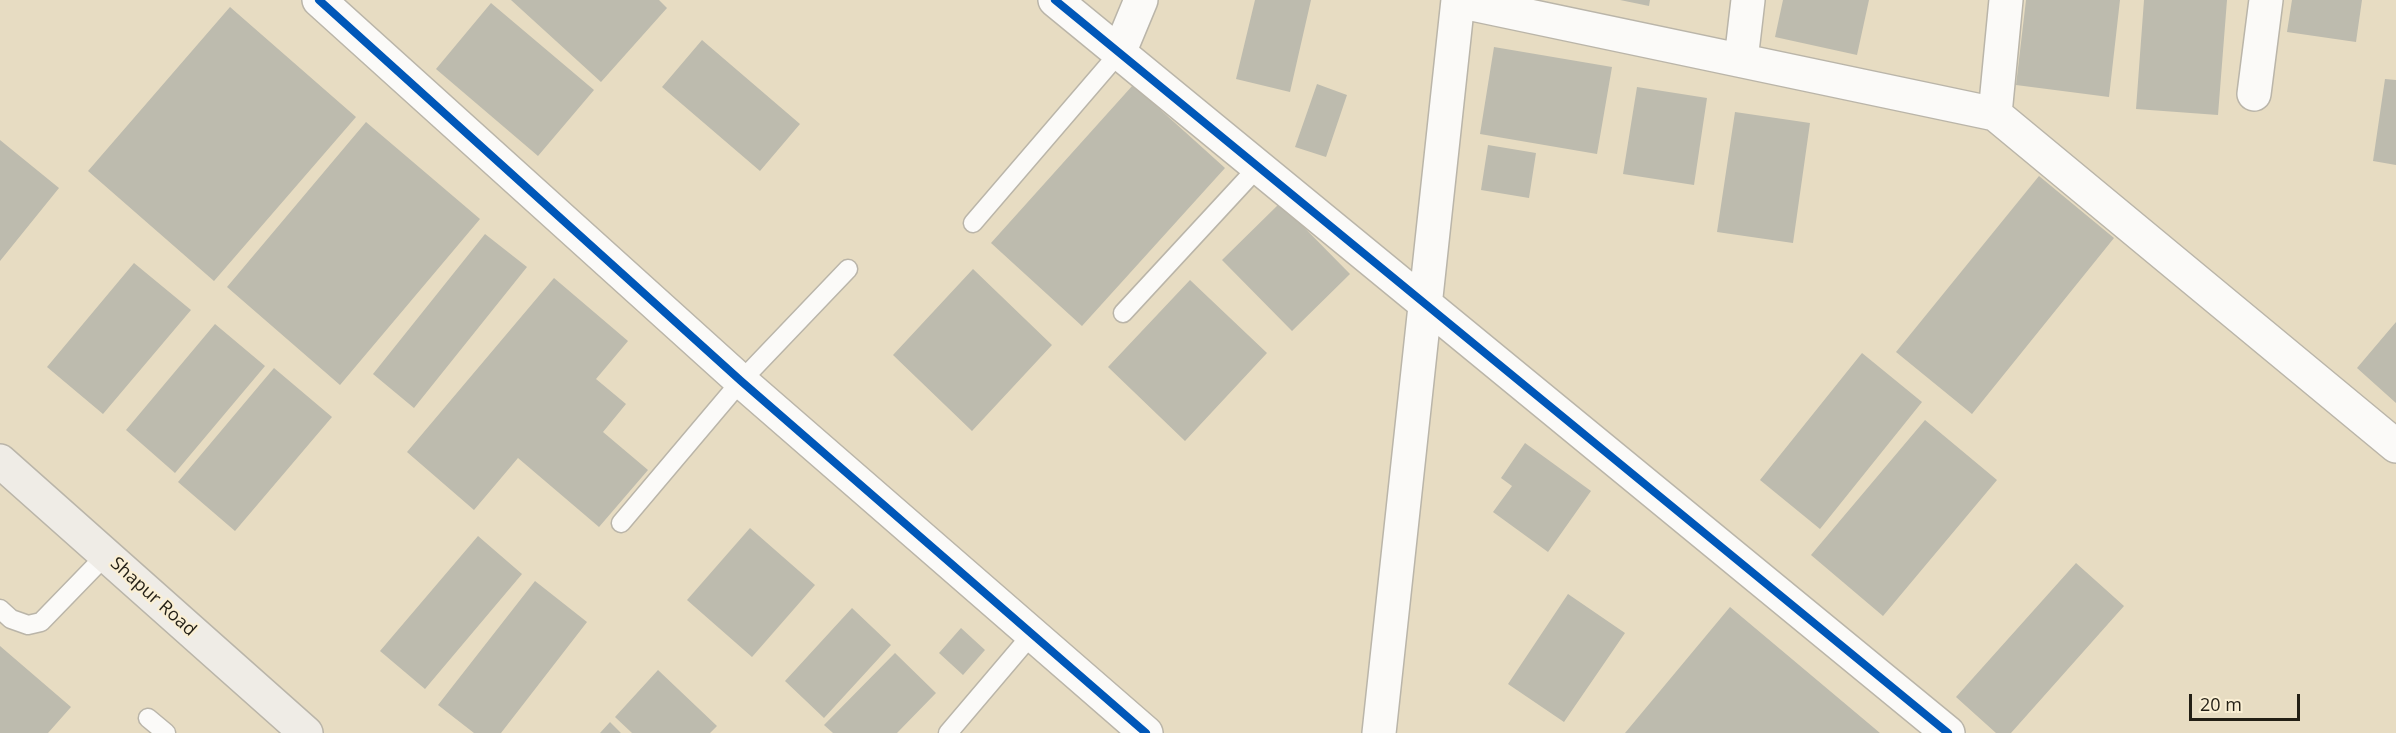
<!DOCTYPE html>
<html>
<head>
<meta charset="utf-8">
<style>
	body { margin:0 }
	#map { position:relative; width:2396px; height:733px; overflow:hidden; background:#e5decf; font-family:"Open Sans",sans-serif }
	canvas { display:block }
	.scale { position:absolute; left:2189px; top:694px; width:111px; height:27px; box-sizing:border-box; border:3px solid #231f15; border-top:0; padding-left:8px; font-size:18px; line-height:21px; white-space:nowrap; color:#231f15; -webkit-text-stroke:4px #faefd4; paint-order:stroke }
</style>
</head>
<body>
<div id="map">
<canvas width="2396" height="733"></canvas>
<div class="scale">20 m</div>
</div>
<script>
const c = document.querySelector('canvas').getContext('2d');
c.lineJoin = 'round';
function fill(path, color) {
  c.fillStyle = color;
  c.fill(path, 'evenodd');
}
function poly(rows) {
  const path = new Path2D();
  for (const r of rows) {
    path.moveTo(r[0], r[1]);
    for (let i = 2; i < r.length; i += 2) path.lineTo(r[i], r[i + 1]);
  }
  return path;
}
function stroke(path, color, width, dash) {
  c.strokeStyle = color;
  c.lineWidth = width;
  c.lineCap = dash ? 'butt' : 'round';
  c.setLineDash(dash || []);
  c.stroke(path);
}
function label(font, color, halo, rows, align = 'center') {
  c.font = font + ' "Open Sans",sans-serif';
  c.lineWidth = 4.5;
  c.setLineDash([]);
  c.textBaseline = 'middle';
  c.strokeStyle = halo;
  c.fillStyle = color;
  for (const [text, x, y, turn = 0] of rows) {
    c.save();
    c.translate(x, y);
    c.rotate((+turn || 0) * Math.PI / 180);
    c.textAlign = isNaN(turn) ? turn : align;
    if (halo) c.strokeText(text, 0, 0);
    c.fillText(text, 0, 0);
    c.restore();
  }
}
const built = poly([
	[0,0,2396,0,2396,733,0,733]
]);
const building = poly([
	[511,0,659,0,667,8,601,82],
	[1255,0,1311,0,1290,92,1236,79],
	[1620,0,1650,0,1649,6],
	[1783,0,1869,0,1857,55,1775,37],
	[2026,0,2120,0,2109,97,2016,85],
	[2144,0,2227,0,2218,115,2136,109],
	[2292,0,2362,0,2356,42,2287,32],
	[491,3,594,90,538,156,436,69],
	[230,7,356,117,214,281,88,171],
	[702,40,800,124,760,171,662,87],
	[1494,47,1612,67,1597,154,1480,134],
	[2385,79,2396,80,2396,165,2373,161],
	[1317,84,1347,95,1326,157,1295,147],
	[1133,85,1225,168,1082,326,991,243],
	[1637,87,1707,98,1694,185,1623,174],
	[1735,112,1810,123,1793,243,1717,232],
	[366,122,480,219,340,385,227,287],
	[0,140,59,188,0,261],
	[1488,145,1536,153,1529,198,1481,190],
	[2039,176,2114,238,1972,414,1896,352],
	[1280,203,1350,274,1292,331,1222,260],
	[485,234,527,267,414,408,373,374],
	[134,263,191,310,103,414,47,367],
	[973,269,1052,345,972,431,893,355],
	[554,278,628,341,596,379,626,404,603,432,648,470,599,527,518,458,474,510,407,452],
	[1190,280,1267,353,1185,441,1108,367],
	[2396,322,2396,403,2357,368],
	[215,324,265,366,175,473,126,430],
	[1862,353,1922,402,1820,529,1760,480],
	[274,368,332,417,235,531,178,482],
	[1925,420,1997,480,1883,616,1811,555],
	[1525,443,1591,491,1548,552,1493,512,1512,486,1501,478],
	[750,528,815,585,752,657,687,600],
	[478,536,522,574,425,689,380,651],
	[2076,563,2124,606,2011,733,1996,733,1956,697],
	[535,581,587,622,501,733,474,733,438,705],
	[1568,594,1625,633,1564,722,1508,684],
	[1730,607,1880,733,1625,733],
	[852,608,891,645,824,718,785,681],
	[961,628,985,650,963,675,939,653],
	[0,646,71,707,48,733,0,733],
	[895,653,936,693,897,733,833,733,824,725],
	[658,670,717,726,710,733,632,733,615,717],
	[610,722,621,733,600,733]
]);
const lane = poly([
	[973,223,1119,53],
	[1123,313,1258,167],
	[621,523,741,381,848,269],
	[0,609,11,619,28,625,41,622,106,555],
	[148,718,166,733],
	[948,733,1033,633]
]);
const street = poly([
	[319,0,741,381,1146,733],
	[1055,0,1948,733],
	[1458,1,1995,114,2396,446],
	[1119,53,1141,0],
	[1741,60,1748,0],
	[2254,94,2266,0],
	[1995,114,2006,0],
	[1379,733,1458,0]
]);
const secondary = poly([
	[0,461,306,733]
]);
const cycleway = poly([
	[319,0,741,381,1146,733],
	[1055,0,1948,733]
]);
const streetNames = [
	["Shapur Road",153,597,42]
];
fill(built, '#e7dcc2');
fill(building, '#bdbbae');
stroke(lane, '#bab5a9', 21);
stroke(street, '#bab5a9', 36);
stroke(secondary, '#bab5a9', 36);
stroke(lane, '#fbfaf8', 18);
stroke(street, '#fbfaf8', 33);
stroke(secondary, '#efece6', 33);
stroke(cycleway, '#0057b8', 8);
label('18px', '#231f15', '#faefd4', streetNames);
</script>
</body>
</html>
